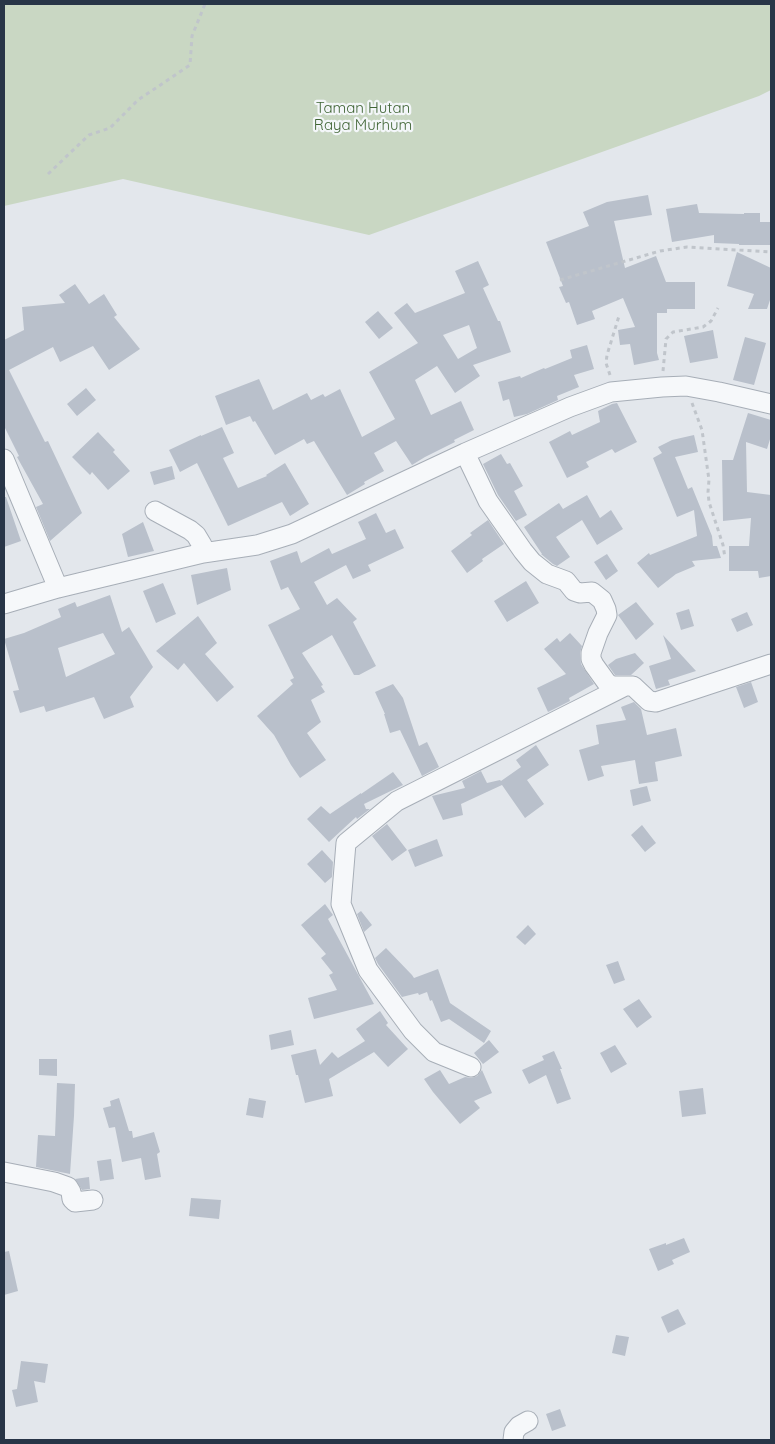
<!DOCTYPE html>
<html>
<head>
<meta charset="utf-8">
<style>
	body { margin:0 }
	#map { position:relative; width:775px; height:1444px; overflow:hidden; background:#e3e7ec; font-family:Quicksand,sans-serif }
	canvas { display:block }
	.frame { position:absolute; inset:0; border:5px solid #283547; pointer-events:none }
</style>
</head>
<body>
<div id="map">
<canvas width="775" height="1444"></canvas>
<div class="frame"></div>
</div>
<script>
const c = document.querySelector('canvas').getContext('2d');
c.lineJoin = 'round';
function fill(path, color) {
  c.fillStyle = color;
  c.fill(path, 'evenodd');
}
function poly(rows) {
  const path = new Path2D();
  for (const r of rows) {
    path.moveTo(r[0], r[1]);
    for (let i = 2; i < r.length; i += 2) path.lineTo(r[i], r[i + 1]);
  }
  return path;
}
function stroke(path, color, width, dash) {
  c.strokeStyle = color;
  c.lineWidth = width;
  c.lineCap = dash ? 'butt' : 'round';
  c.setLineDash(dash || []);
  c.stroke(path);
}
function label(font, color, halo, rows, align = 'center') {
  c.font = font + ' Quicksand,sans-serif';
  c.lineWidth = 4.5;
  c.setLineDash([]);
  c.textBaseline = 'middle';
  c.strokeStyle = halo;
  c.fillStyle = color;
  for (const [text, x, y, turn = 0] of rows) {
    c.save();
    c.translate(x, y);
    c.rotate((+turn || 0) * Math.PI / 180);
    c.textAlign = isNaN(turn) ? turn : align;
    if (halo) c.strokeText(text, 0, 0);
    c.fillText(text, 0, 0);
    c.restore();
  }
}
const green = poly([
	[4,4,771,4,771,90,759,96,369,235,123,179,4,206]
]);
const building = poly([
	[648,195,652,215,614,221,625,268,656,256,666,282,695,282,695,309,667,309,667,313,657,313,657,353,659,360,634,365,630,344,620,345,618,330,635,327,623,298,592,311,595,319,577,325,569,302,566,303,559,287,563,286,546,242,589,226,583,212,607,202],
	[697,204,699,213,744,214,744,213,760,213,760,222,771,222,771,245,739,245,739,244,714,243,714,235,672,242,666,209],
	[737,252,771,268,771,297,767,309,748,309,754,294,727,286],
	[478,261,489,285,483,288,498,321,500,321,511,352,473,365,480,376,455,393,437,366,415,380,431,415,461,401,474,430,454,440,455,442,425,457,412,465,396,441,374,453,384,471,364,482,365,484,347,495,314,441,307,444,304,439,275,455,255,421,253,422,250,416,226,425,215,396,259,379,273,410,307,393,311,400,323,394,325,397,340,389,362,437,395,419,369,372,418,343,394,313,407,303,415,313,465,293,455,271],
	[469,325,477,348,458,359,443,335],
	[75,284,89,304,104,294,117,315,114,317,140,349,109,370,93,346,60,362,53,347,9,370,45,442,48,441,82,513,50,541,36,507,43,504,17,457,19,456,4,426,4,340,24,330,22,307,65,303,59,295],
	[378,311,393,328,379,339,365,322],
	[713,330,718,358,690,363,684,336],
	[745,337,766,343,754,385,733,380],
	[587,345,594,369,574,375,579,387,557,396,558,400,527,414,514,417,509,399,503,401,498,382,520,376,521,378,544,368,545,369,572,358,570,350],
	[86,388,96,400,77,416,67,404],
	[617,403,637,442,615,453,612,449,586,462,589,467,567,478,549,442,570,431,572,435,600,422,598,411,612,404],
	[748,413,771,420,771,436,767,449,746,442,747,492,771,495,771,576,759,578,758,571,729,571,729,546,749,546,751,518,723,521,722,460,733,460],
	[222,427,234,453,223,458,238,488,267,476,266,475,285,463,309,504,290,516,282,502,228,526,197,463,180,472,169,450,201,435,201,436],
	[98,432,115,450,113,452,130,471,108,490,92,472,90,475,72,457],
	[694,435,698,452,675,457,688,489,692,487,712,536,713,546,717,546,721,558,692,561,695,566,676,574,658,588,637,563,649,553,650,555,697,536,694,510,677,517,653,458,662,453,658,447,672,440],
	[501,454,507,464,510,463,523,486,514,491,527,515,516,521,498,495,483,464],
	[172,466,175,479,154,485,150,472],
	[587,495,600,518,611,510,623,529,597,545,582,520,556,537,570,557,557,566,553,564,541,554,542,554,524,527,559,503,563,509],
	[4,497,6,497,21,541,4,547],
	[376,513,386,533,395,529,404,548,368,565,371,571,353,579,346,565,314,582,327,605,337,598,357,619,353,622,376,666,359,675,354,675,332,635,302,653,323,685,321,686,325,692,311,700,321,722,307,733,326,760,300,778,291,765,274,735,257,716,293,684,290,680,294,678,268,625,300,609,288,587,281,590,270,561,297,551,301,563,329,548,332,554,366,539,358,522],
	[488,520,504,544,482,559,483,561,467,573,451,551,472,535,470,533],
	[143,522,154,551,128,557,122,534],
	[607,554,618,571,606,580,594,562],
	[227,568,231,590,197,605,191,575],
	[526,581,539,603,507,622,494,601],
	[163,583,176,614,156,623,143,591],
	[110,595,122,632,129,627,153,667,130,697,134,707,104,719,94,697,46,712,44,706,20,713,13,691,19,690,4,639,24,633,61,617,58,609,75,602,77,607],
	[103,633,115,654,66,677,58,648],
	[636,602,654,624,636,640,618,615],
	[689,609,694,626,681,630,676,613],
	[747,612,753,625,737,632,731,619],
	[198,616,217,643,205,654,234,687,217,702,184,663,178,670,156,651],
	[570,633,582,646,580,653,581,664,594,684,569,698,570,701,548,712,537,688,566,674,544,649,557,638,560,642],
	[663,635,696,671,668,680,670,685,656,689,649,666,671,659],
	[635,653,644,663,631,675,615,675,608,665,616,659],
	[751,682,758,702,744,708,736,687],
	[393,684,403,698,419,746,427,742,439,767,422,776,400,730,390,733,384,714,385,714,375,692],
	[634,702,641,709,647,735,676,728,682,756,655,762,658,781,639,784,635,760,601,766,604,776,588,781,579,750,599,744,596,725,626,720,621,707],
	[536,745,549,765,527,780,544,804,525,818,502,785,461,804,463,815,443,820,432,796,465,788,462,781,481,771,487,783,500,780,501,781,521,767,516,760],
	[393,772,403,785,364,804,366,809,370,809,357,819,356,817,329,842,307,819,321,806,330,814,361,793,361,794],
	[647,786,651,801,633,806,630,790],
	[387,824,407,850,392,861,372,836],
	[642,825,656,843,645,852,631,835],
	[437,839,443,856,415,867,408,850],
	[322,850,333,862,332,877,325,883,307,864],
	[325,904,333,915,328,919,374,1004,314,1019,308,998,337,990,329,975,333,973,321,958,326,954,301,925],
	[361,911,372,925,364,932,357,914],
	[528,925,536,934,525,945,516,937],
	[386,948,412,975,414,978,438,969,450,1003,491,1031,484,1043,449,1019,441,1022,432,1000,430,1001,427,992,419,995,418,993,402,997,378,964,375,958],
	[618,961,625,980,614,984,606,965],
	[639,999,652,1017,637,1028,623,1009],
	[380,1011,388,1023,386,1025,408,1049,388,1067,374,1052,329,1079,333,1096,305,1103,298,1075,296,1075,291,1055,316,1049,320,1065,332,1052,338,1058,365,1041,356,1029],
	[291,1030,294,1045,271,1050,269,1035],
	[489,1040,499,1052,483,1064,474,1053],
	[615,1045,627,1064,611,1073,600,1053],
	[554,1051,562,1069,560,1069,571,1099,557,1104,546,1075,529,1084,522,1070,544,1060,542,1056],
	[39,1059,57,1059,57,1076,39,1075],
	[440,1070,449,1084,465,1077,472,1078,477,1076,482,1070,492,1093,474,1101,480,1108,460,1124,433,1092,424,1079],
	[57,1083,75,1084,74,1116,70,1174,36,1167,38,1135,55,1136],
	[703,1088,706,1114,682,1117,679,1091],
	[119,1098,129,1131,132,1131,133,1138,154,1132,160,1152,157,1154,161,1177,145,1180,141,1158,122,1162,115,1127,109,1128,103,1108,111,1106,110,1101],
	[249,1098,266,1101,263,1118,246,1115],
	[111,1159,114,1179,100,1181,97,1161],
	[89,1177,90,1189,82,1190,75,1179],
	[191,1198,221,1200,219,1219,189,1216],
	[684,1238,690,1252,672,1260,674,1264,658,1271,649,1249,666,1243,666,1245],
	[9,1251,18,1291,4,1295,4,1252],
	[678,1309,686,1324,668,1333,661,1317],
	[616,1335,629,1337,625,1356,612,1353],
	[21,1361,48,1364,45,1383,34,1381,38,1402,16,1407,12,1390,17,1389],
	[560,1409,566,1426,552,1431,546,1414]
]);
const path = poly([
	[48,174,89,135,110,128,138,100,190,65,192,36,205,4],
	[560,280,660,251,687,247,771,252],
	[663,371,666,339,673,332,703,327,711,321,718,308],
	[610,375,606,363,607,355,619,316],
	[692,403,702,430,709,480,708,492,709,502,723,545,725,558]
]);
const street = poly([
	[465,453,488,501,523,551,532,562,547,574,566,581,574,591,580,593,592,592,602,600,606,609,607,615,598,633,591,653,591,659,594,665,607,683,612,686,633,686,649,701,656,702,771,664],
	[4,459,58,588],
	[155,511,190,530,196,535,202,545,203,553],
	[4,604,58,588,203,553,257,545,292,534,465,453,570,407,611,392,662,387,686,386,719,392,771,404],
	[471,1067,434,1052,413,1031,368,970,341,904,346,843,397,801,625,686],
	[4,1172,54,1182,68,1187,71,1192,72,1199,75,1202,93,1200],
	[513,1440,514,1432,519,1426,528,1421]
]);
const parkNames = [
	["Taman Hutan",363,108],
	["Raya Murhum",363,125]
];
fill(green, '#c9d7c3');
fill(building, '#b9c0cb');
stroke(street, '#a7aeb7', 21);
stroke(path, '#c0c5cb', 3, [4, 4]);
stroke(street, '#f6f8fa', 19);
label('15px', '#3f6434', '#f3f6f9', parkNames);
</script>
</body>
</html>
